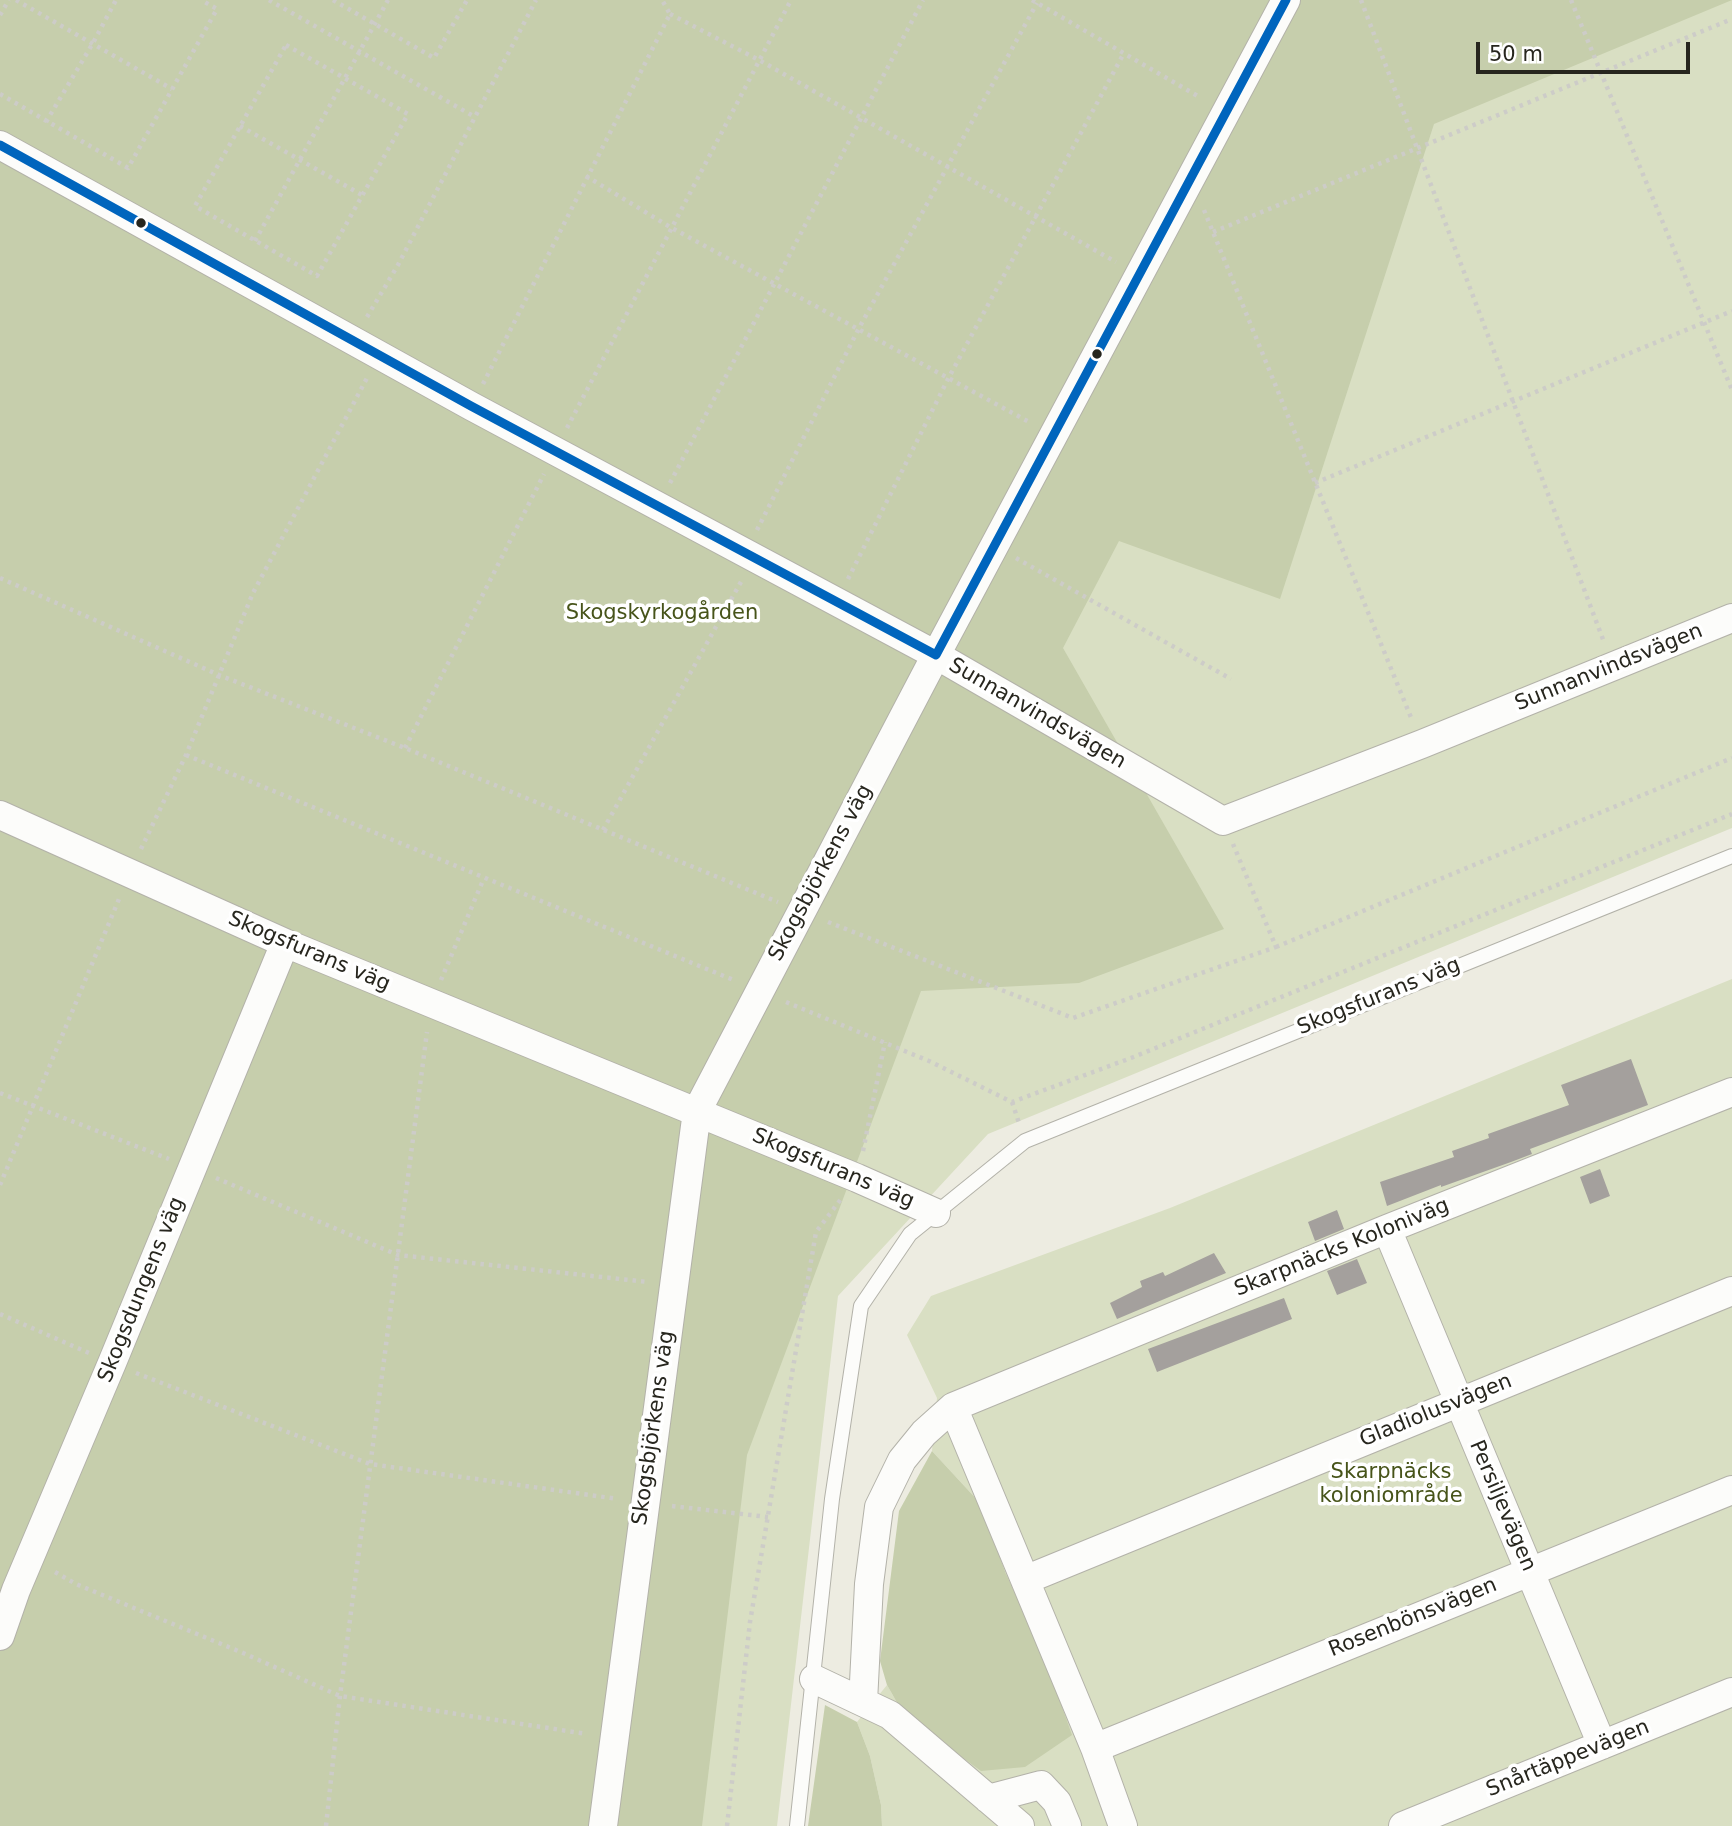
<!DOCTYPE html>
<html>
<head>
<meta charset="utf-8">
<style>
	body { margin:0 }
	#map { position:relative; width:1732px; height:1826px; overflow:hidden; background:#edece1; font-family:"DejaVu Sans",sans-serif }
	canvas { display:block }
	.scale { position:absolute; left:1476px; top:42px; width:214px; height:32px; box-sizing:border-box; border:4px solid #27261e; border-top:0; padding-left:9px; font-size:21px; line-height:24px; white-space:nowrap; color:#27261e; -webkit-text-stroke:5px #fff; paint-order:stroke }
</style>
</head>
<body>
<div id="map">
<canvas width="1732" height="1826"></canvas>
<div class="scale">50 m</div>
</div>
<script>
const c = document.querySelector('canvas').getContext('2d');
c.lineJoin = 'round';
function fill(path, color) {
  c.fillStyle = color;
  c.fill(path, 'evenodd');
}
function poly(rows) {
  const path = new Path2D();
  for (const r of rows) {
    path.moveTo(r[0], r[1]);
    for (let i = 2; i < r.length; i += 2) path.lineTo(r[i], r[i + 1]);
  }
  return path;
}
function stroke(path, color, width, dash) {
  c.strokeStyle = color;
  c.lineWidth = width;
  c.lineCap = dash ? 'butt' : 'round';
  c.setLineDash(dash || []);
  c.stroke(path);
}
function label(font, color, halo, rows, align = 'center') {
  c.font = font + ' "DejaVu Sans",sans-serif';
  c.lineWidth = 7;
  c.setLineDash([]);
  c.textBaseline = 'middle';
  c.strokeStyle = halo;
  c.fillStyle = color;
  for (const [text, x, y, turn = 0] of rows) {
    c.save();
    c.translate(x, y);
    c.rotate((+turn || 0) * Math.PI / 180);
    c.textAlign = isNaN(turn) ? turn : align;
    if (halo) c.strokeText(text, 0, 0);
    c.fillText(text, 0, 0);
    c.restore();
  }
}
const green = poly([
	[0,0,1732,0,1732,828,988,1134,838,1296,777,1826,0,1826],
	[1732,979,1732,1826,882,1826,881,1805,870,1756,857,1722,887,1685,904,1715,1006,1574,981,1504,932,1451,937,1398,907,1335,931,1296,1170,1208]
]);
const forest = poly([
	[0,0,1732,0,1434,124,1280,599,1119,541,1063,648,1224,929,1079,983,921,991,747,1455,702,1826,0,1826],
	[932,1451,981,1504,1006,1574,1044,1656,1072,1735,1025,1767,981,1771,904,1715,887,1685,880,1661,899,1511],
	[825,1705,857,1722,870,1756,881,1805,882,1826,808,1826]
]);
const building = poly([
	[1631,1059,1648,1105,1530,1149,1532,1154,1511,1162,1441,1187,1441,1185,1387,1206,1380,1182,1454,1157,1452,1151,1489,1138,1488,1134,1569,1105,1561,1085],
	[1600,1169,1610,1196,1590,1204,1580,1177],
	[1337,1210,1344,1229,1315,1241,1308,1222],
	[1214,1253,1226,1273,1117,1319,1110,1303,1142,1287,1140,1281,1163,1272,1165,1276],
	[1357,1259,1367,1283,1337,1295,1327,1271],
	[1284,1298,1292,1319,1157,1372,1148,1349]
]);
const path = poly([
	[16,0,172,89],
	[269,0,475,117],
	[333,0,434,58,467,0],
	[1032,0,1201,98],
	[1361,0,1604,642],
	[1571,0,1732,390],
	[670,14,759,60,1116,262],
	[0,15,9,0],
	[286,45,408,114,317,276,195,206,286,45],
	[0,94,128,168,217,9,201,0],
	[46,122,93,43,116,0],
	[240,126,362,195],
	[586,176,670,227,1031,423],
	[1204,210,1412,720],
	[1213,232,1732,19],
	[255,241,388,0],
	[367,317,398,265,536,0],
	[483,384,670,14,662,0],
	[567,428,791,0],
	[670,483,923,0],
	[1315,483,1732,311],
	[757,530,858,330,1037,3],
	[1016,558,1231,679],
	[0,578,219,675,405,748,778,902],
	[848,579,948,379,1124,53],
	[405,748,544,474],
	[186,755,736,981],
	[603,830,742,580],
	[141,849,186,755,253,593,367,378],
	[828,922,1073,1018,1276,947,1233,844],
	[1276,947,1732,758],
	[441,980,484,878],
	[786,1002,929,1061,1012,1102,1131,1058,1732,814],
	[0,1093,169,1159],
	[1012,1102,1019,1123],
	[863,1151,885,1042],
	[216,1178,398,1255,648,1282],
	[0,1185,119,899],
	[0,1314,89,1353],
	[136,1373,370,1464,618,1499],
	[672,1506,768,1517],
	[55,1572,76,1584,243,1653,340,1696,587,1734],
	[326,1826,340,1696,427,1032],
	[727,1826,750,1622,816,1232,841,1199]
]);
const service = poly([
	[797,1826,832,1499,861,1306,910,1234,1025,1141,1732,856]
]);
const minor = poly([
	[0,145,471,406,936,655,1223,821,1422,744,1732,618],
	[0,815,285,943,857,1178,936,1213],
	[1387,1229,1602,1745],
	[1025,1580,1732,1291],
	[0,1636,16,1590,112,1363,285,943],
	[814,1679,890,1715,1020,1826],
	[863,1702,869,1584,879,1507,902,1460,924,1433,953,1407],
	[1095,1748,1732,1490],
	[988,1799,1041,1785,1057,1802,1067,1826],
	[603,1826,697,1111,936,655,1286,0],
	[1123,1826,1095,1748,953,1407,1387,1229,1732,1092],
	[1403,1826,1732,1692]
]);
const bus1 = poly([
	[0,145,471,406,936,655,1286,0]
]);
const markers = [
	[141,223,6,"#27261e"],
	[1097,354,6,"#27261e"]
];
const parkNames = [
	["Skogskyrkogården",662,614],
	["Skarpnäcks",1391,1473],
	["koloniområde",1391,1497]
];
const streetNames = [
	["Sunnanvindsvägen",1609,668,-22],
	["Sunnanvindsvägen",1037,714,30],
	["Skogsbjörkens väg",821,873,-62],
	["Skogsfurans väg",309,952,23],
	["Skogsfurans väg",1379,997,-22],
	["Skogsfurans väg",833,1169,23],
	["Skarpnäcks Koloniväg",1342,1248,-22],
	["Skogsdungens väg",142,1290,-68],
	["Gladiolusvägen",1436,1411,-22],
	["Skogsbjörkens väg",654,1428,-82],
	["Persiljevägen",1502,1506,67],
	["Rosenbönsvägen",1413,1618,-22],
	["Snårtäppevägen",1568,1759,-22]
];
fill(green, '#d9dfc3');
fill(forest, '#c6ceac');
fill(building, '#a4a09d');
stroke(service, '#b3b2a9', 16);
stroke(minor, '#b3b2a9', 30);
stroke(path, '#cdccc8', 4.5, [3.5, 5]);
stroke(service, '#fcfcfa', 14);
stroke(minor, '#fcfcfa', 28);
stroke(bus1, '#0065bd', 9);
for (const [x, y, r, color] of markers) {
  const dot = new Path2D();
  dot.arc(x, y, r, 0, 2 * Math.PI);
  c.fillStyle = color;
  c.fill(dot);
  stroke(dot, '#fff', 2.5);
}
label('21px', '#47541a', '#fff', parkNames);
label('21px', '#27261e', '#fff', streetNames);
</script>
</body>
</html>
